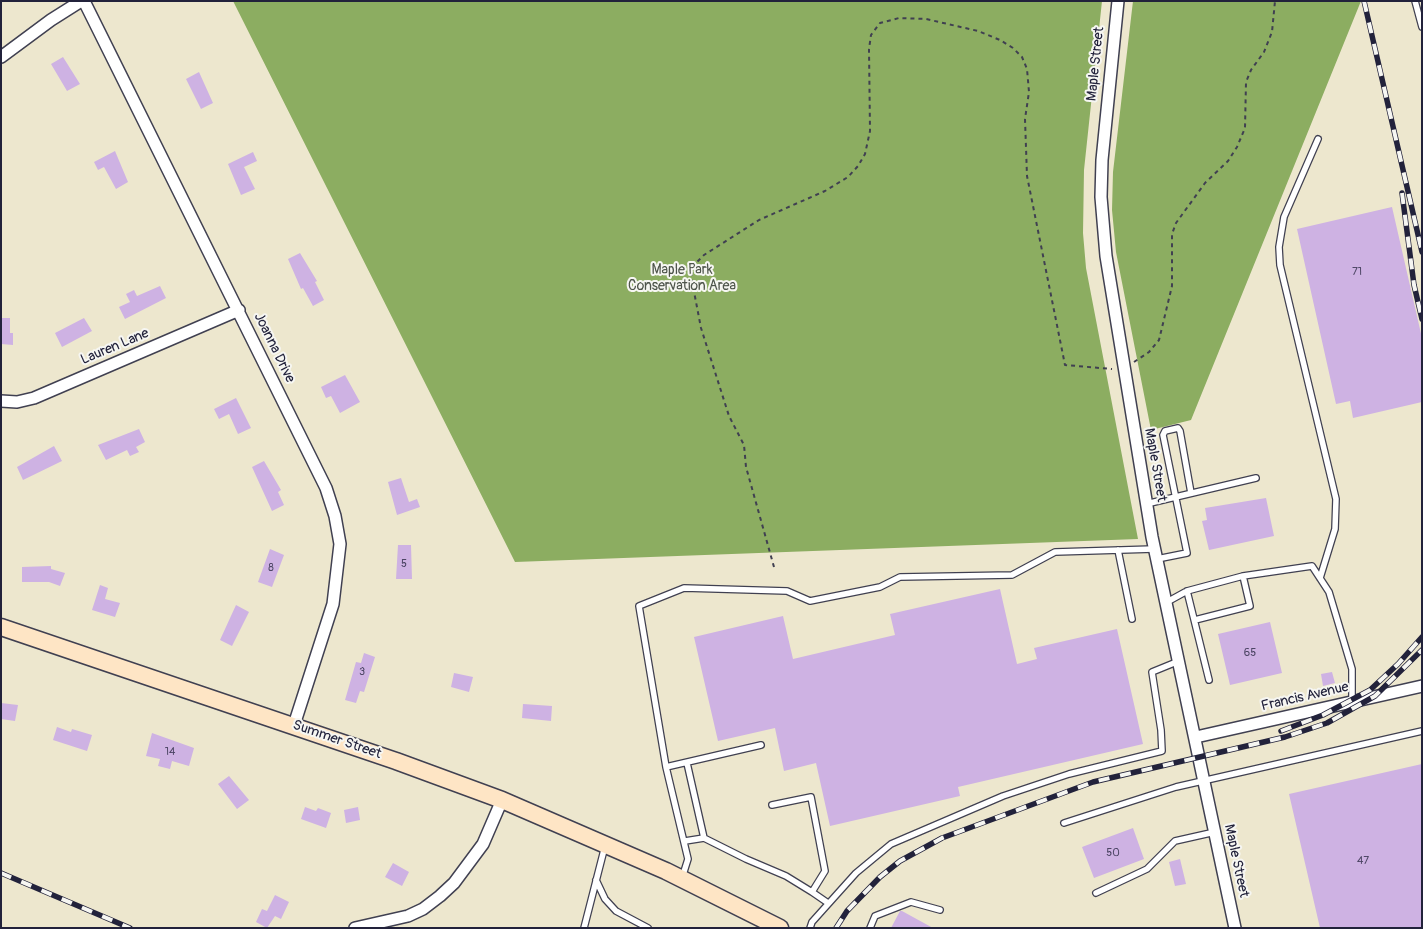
<!DOCTYPE html>
<html>
<head>
<meta charset="utf-8">
<style>
	body { margin:0 }
	#map { position:relative; width:1423px; height:929px; overflow:hidden; background:#ede7ce; font-family:Pangolin,sans-serif }
	canvas { display:block }
	.frame { position:absolute; inset:0; border:2px solid #22223b; pointer-events:none }
</style>
</head>
<body>
<div id="map">
<canvas width="1423" height="929"></canvas>
<div class="frame"></div>
</div>
<script>
const c = document.querySelector('canvas').getContext('2d');
c.lineJoin = 'round';
function fill(path, color) {
  c.fillStyle = color;
  c.fill(path, 'evenodd');
}
function poly(rows) {
  const path = new Path2D();
  for (const r of rows) {
    path.moveTo(r[0], r[1]);
    for (let i = 2; i < r.length; i += 2) path.lineTo(r[i], r[i + 1]);
  }
  return path;
}
function stroke(path, color, width, dash) {
  c.strokeStyle = color;
  c.lineWidth = width;
  c.lineCap = dash ? 'butt' : 'round';
  c.setLineDash(dash || []);
  c.stroke(path);
}
function label(font, color, halo, rows, align = 'center') {
  c.font = font + ' Pangolin,sans-serif';
  c.lineWidth = 4;
  c.setLineDash([]);
  c.textBaseline = 'middle';
  c.strokeStyle = halo;
  c.fillStyle = color;
  for (const [text, x, y, turn = 0] of rows) {
    c.save();
    c.translate(x, y);
    c.rotate((+turn || 0) * Math.PI / 180);
    c.textAlign = isNaN(turn) ? turn : align;
    if (halo) c.strokeText(text, 0, 0);
    c.fillText(text, 0, 0);
    c.restore();
  }
}
const forest = poly([
	[233,1,1102,1,1084,170,1083,233,1086,268,1138,539,515,562],
	[1133,1,1361,1,1191,420,1151,430,1116,252,1112,210,1113,172]
]);
const building = poly([
	[63,57,80,84,67,91,51,64],
	[199,72,213,103,201,109,186,79],
	[115,151,128,182,116,189,104,167,98,170,94,162],
	[253,152,257,161,244,167,255,189,241,195,228,164],
	[1392,207,1422,338,1422,402,1353,418,1350,401,1336,404,1297,229],
	[300,253,317,281,315,282,324,300,313,306,303,288,301,289,288,259],
	[160,286,166,298,125,319,119,307,130,302,126,294,134,290,137,296],
	[1,318,10,318,10,333,13,333,13,345,1,344],
	[84,318,92,331,62,347,55,333],
	[345,375,360,402,340,413,331,396,326,398,321,387],
	[236,398,251,428,238,434,229,414,219,419,214,409],
	[139,429,145,442,136,447,139,452,130,456,127,450,106,460,98,445],
	[54,446,62,461,23,480,17,467],
	[264,461,281,490,278,492,284,505,272,511,252,467],
	[401,478,409,502,417,499,420,507,397,515,388,482],
	[1266,498,1274,536,1209,550,1202,521,1207,520,1205,508],
	[398,545,411,545,412,579,396,579],
	[270,549,284,555,272,587,258,582],
	[51,566,51,569,65,573,60,586,49,582,22,582,22,567],
	[100,585,108,588,105,599,120,603,115,617,92,610],
	[1000,589,1017,664,1037,659,1034,648,1117,629,1143,744,958,787,960,796,830,826,816,763,784,771,775,728,718,741,694,637,783,616,793,659,895,635,890,614],
	[236,605,249,612,232,646,220,640],
	[1270,622,1282,673,1230,685,1218,634],
	[364,653,375,657,364,692,360,691,356,703,345,700,356,662,361,663],
	[1332,672,1335,683,1323,686,1321,674],
	[454,673,473,677,469,692,451,687],
	[1,703,18,705,15,721,1,719],
	[523,704,552,706,551,721,522,718],
	[57,727,71,732,72,729,92,735,87,751,53,740],
	[152,733,194,748,189,766,172,761,170,769,158,766,160,759,146,756],
	[1422,764,1422,928,1320,928,1289,794],
	[229,776,249,800,237,809,218,784],
	[305,807,316,811,318,808,331,813,326,828,301,819],
	[358,807,360,820,346,823,344,810],
	[1133,828,1144,859,1094,878,1082,847],
	[1180,859,1186,884,1175,886,1169,862],
	[393,863,409,872,402,886,385,877],
	[275,895,289,902,281,919,275,916,267,928,256,922,262,909,267,911],
	[900,911,902,911,933,928,891,928]
]);
const path = poly([
	[1134,362,1149,352,1159,340,1172,286,1172,234,1176,223,1205,183,1228,161,1237,147,1245,128,1246,82,1251,70,1264,52,1272,32,1275,1],
	[774,567,746,467,744,445,729,416,701,328,691,276,695,264,704,255,759,220,825,191,848,177,858,166,865,154,870,131,869,49,871,35,880,23,899,18,926,19,978,31,1000,40,1013,48,1022,57,1027,69,1029,92,1025,119,1027,176,1065,365,1112,369]
]);
const service = poly([
	[1415,1,1422,27],
	[1318,139,1284,217,1279,247,1280,265,1336,499,1335,529,1320,578],
	[1146,504,1256,478],
	[1118,550,1132,619],
	[1157,559,1187,553,1163,435,1165,431,1178,428,1180,431,1191,493],
	[1187,591,1209,680],
	[1167,602,1187,591,1243,576,1312,566,1329,592,1352,669,1352,701],
	[1195,620,1250,606,1243,576],
	[687,763,704,838],
	[666,767,761,745],
	[772,805,811,797,825,871,812,892,828,903],
	[1064,823,1176,787,1422,731],
	[685,841,704,838,746,859,786,876,812,892],
	[682,878,688,859,666,767,639,606,684,588,787,591,810,601,880,587,900,577,1012,575,1055,552,1154,549],
	[596,880,605,899,616,911,648,928],
	[1096,893,1147,869,1175,841,1215,832],
	[584,928,605,846],
	[810,928,812,922,856,873,891,844,1003,796,1069,774,1162,751,1161,730,1152,672,1179,661],
	[870,928,875,916,911,902,940,910]
]);
const minor = poly([
	[84,1,326,488,335,516,340,544,333,604,294,725],
	[1118,1,1102,160,1101,197,1106,256,1152,537,1235,928],
	[1,57,51,20,81,1],
	[1,401,17,402,34,398,239,310],
	[1196,737,1422,686],
	[355,928,408,916,423,909,440,896,454,883,483,844,502,800]
]);
const secondary = poly([
	[1,627,396,761,502,800,666,871,780,928]
]);
const rail = poly([
	[1364,1,1422,252],
	[1402,193,1414,285,1422,319],
	[1281,731,1323,715,1370,690,1398,664,1422,637],
	[1,873,130,928],
	[836,928,847,911,880,877,900,861,942,838,1093,782,1285,737,1327,723,1375,696,1422,650]
]);
const numberNames = [
	["71",1357,272],
	["5",404,564],
	["8",271,568],
	["65",1250,653],
	["3",362,672],
	["14",170,752],
	["50",1113,853],
	["47",1363,861]
];
const streetNames = [
	["Maple Street",1096,64,-84],
	["Lauren Lane",115,347,-23],
	["Joanna Drive",274,348,64],
	["Maple Street",1155,465,80],
	["Francis Avenue",1305,697,-13],
	["Summer Street",337,740,19],
	["Maple Street",1236,861,78]
];
const parkNames = [
	["Maple Park",682,270],
	["Conservation Area",682,286]
];
fill(forest, '#8cad61');
fill(building, '#ceb2e3');
stroke(service, '#404051', 8);
stroke(minor, '#404051', 14);
stroke(secondary, '#404051', 19);
stroke(path, '#404051', 2, [4, 4]);
stroke(service, '#fff', 5.5);
stroke(minor, '#fff', 11);
stroke(secondary, '#fee5c5', 16);
stroke(rail, '#22223b', 5.5);
stroke(rail, '#f6f6f2', 4, [11]);
label('11px', '#4d4665', null, numberNames);
label('14px', '#22223b', '#f6f6f2', streetNames);
label('14px', '#4d544a', '#f6f6f2', parkNames);
</script>
</body>
</html>
